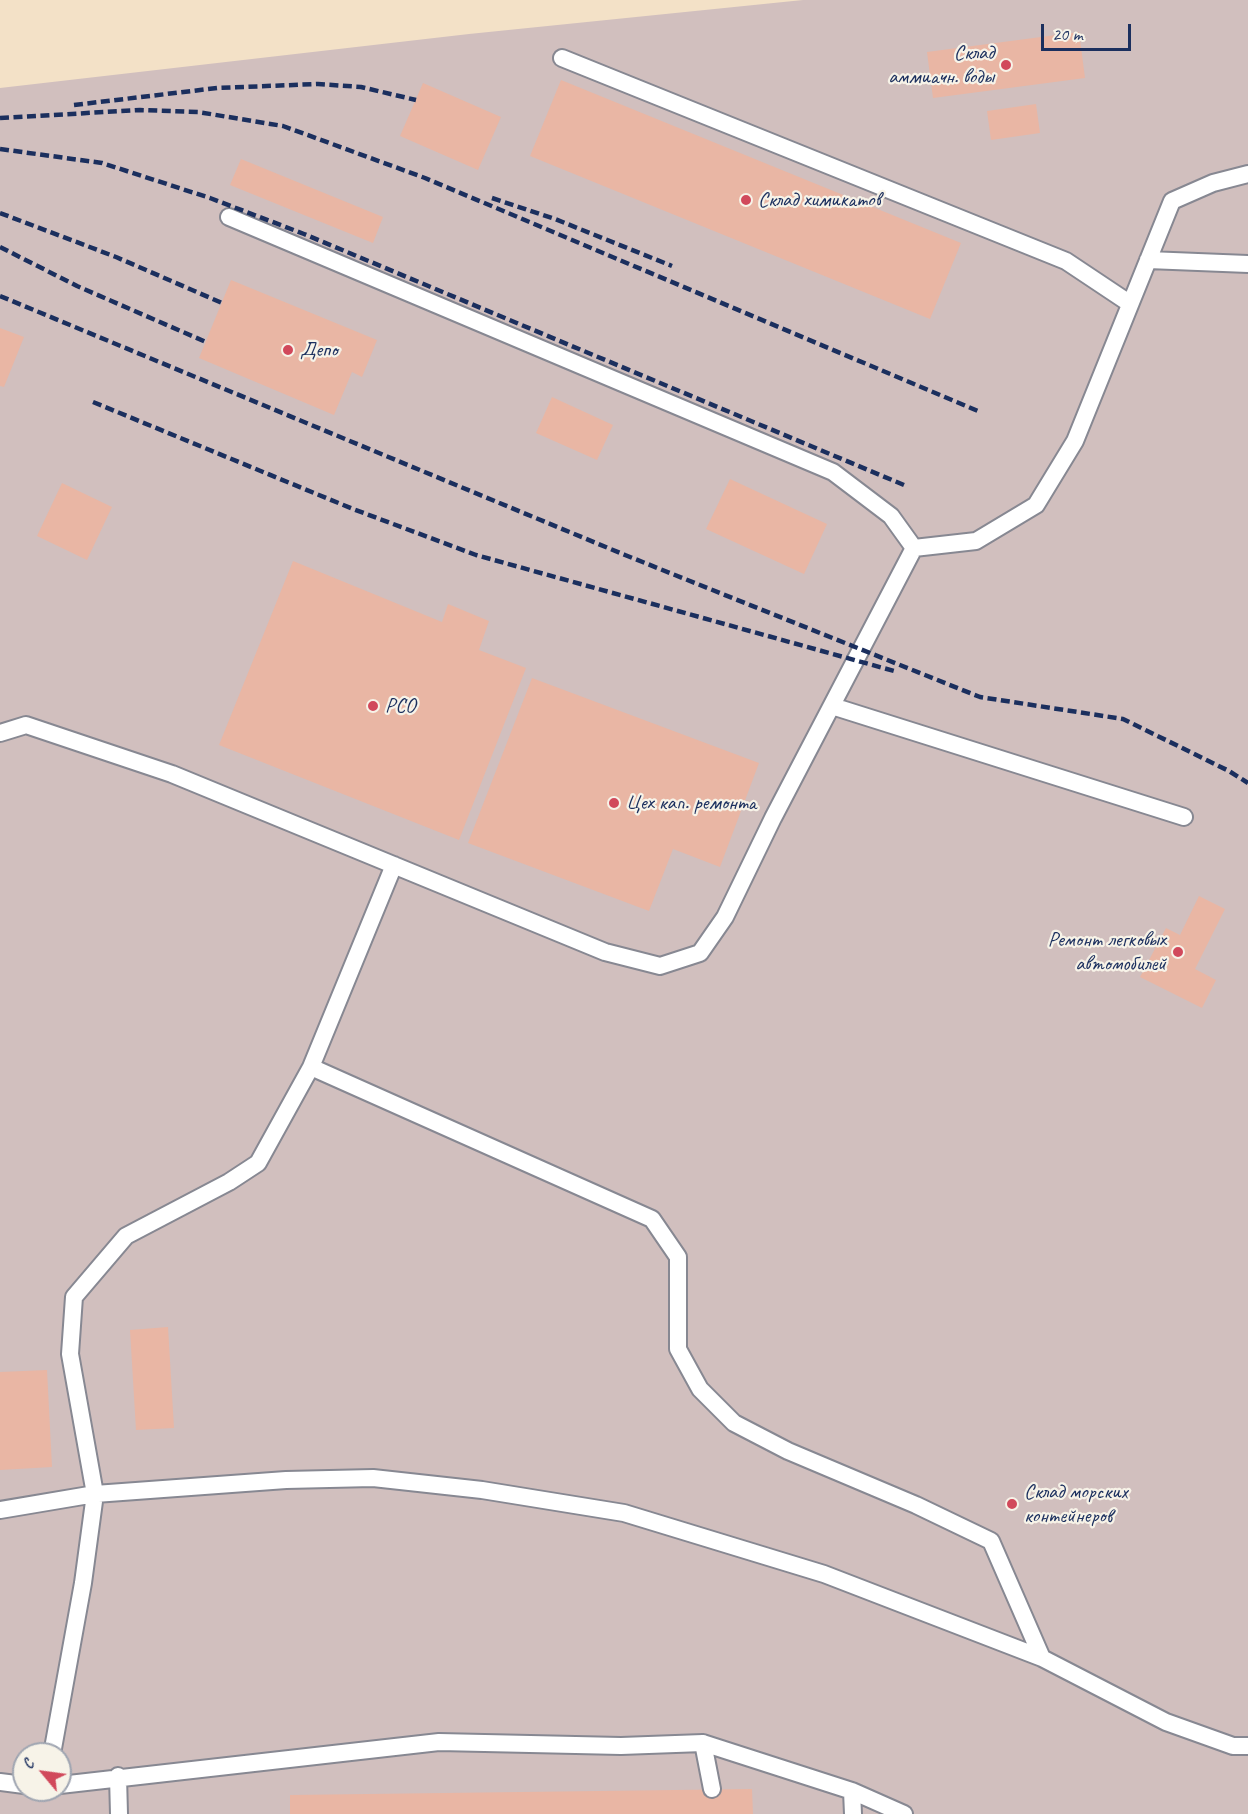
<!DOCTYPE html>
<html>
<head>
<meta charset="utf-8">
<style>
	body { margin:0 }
	#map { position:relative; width:1248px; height:1814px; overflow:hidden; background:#f3e1c7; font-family:Caveat,sans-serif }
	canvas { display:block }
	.north { position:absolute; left:12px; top:1742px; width:60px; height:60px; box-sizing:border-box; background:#f7f3e8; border:2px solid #9fa5b1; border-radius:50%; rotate:299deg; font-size:16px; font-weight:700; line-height:24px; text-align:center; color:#1b2f5e }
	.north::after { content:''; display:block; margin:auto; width:21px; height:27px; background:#d1495b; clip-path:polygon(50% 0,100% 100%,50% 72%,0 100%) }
	.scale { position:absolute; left:1041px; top:24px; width:90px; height:27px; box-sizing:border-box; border:3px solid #1b2f5e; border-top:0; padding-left:8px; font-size:18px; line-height:21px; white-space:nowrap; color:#1b2f5e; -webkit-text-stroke:4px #f7f3e8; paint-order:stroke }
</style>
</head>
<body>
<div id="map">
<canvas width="1248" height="1814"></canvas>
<div class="north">С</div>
<div class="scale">20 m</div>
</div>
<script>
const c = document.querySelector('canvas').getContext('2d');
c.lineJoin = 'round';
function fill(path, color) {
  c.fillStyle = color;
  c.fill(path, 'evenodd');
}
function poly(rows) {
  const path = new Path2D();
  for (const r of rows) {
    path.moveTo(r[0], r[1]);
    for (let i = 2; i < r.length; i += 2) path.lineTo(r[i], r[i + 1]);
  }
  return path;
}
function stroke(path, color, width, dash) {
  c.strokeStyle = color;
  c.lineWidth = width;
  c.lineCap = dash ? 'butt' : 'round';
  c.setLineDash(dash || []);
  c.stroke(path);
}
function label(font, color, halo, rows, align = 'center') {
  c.font = font + ' Caveat,sans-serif';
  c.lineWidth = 4.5;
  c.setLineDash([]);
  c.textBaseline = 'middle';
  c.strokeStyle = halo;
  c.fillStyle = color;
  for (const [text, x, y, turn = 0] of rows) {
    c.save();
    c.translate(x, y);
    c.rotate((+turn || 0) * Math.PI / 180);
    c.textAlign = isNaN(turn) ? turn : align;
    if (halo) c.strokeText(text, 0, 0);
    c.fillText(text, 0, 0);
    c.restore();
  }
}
const industrial = poly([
	[803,0,1248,0,1248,1814,0,1814,0,88,469,34],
	[24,1754,60,1754,60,1790,24,1790]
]);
const building = poly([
	[1079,32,1085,78,933,98,927,52],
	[561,80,961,243,930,319,530,156],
	[423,83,501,117,478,170,400,136],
	[1036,104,1040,133,991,140,987,111],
	[241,159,383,217,373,243,230,185],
	[231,280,377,340,362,377,352,372,334,415,199,358],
	[0,328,24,337,4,387,0,386],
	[552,397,613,425,597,460,536,433],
	[730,479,827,524,804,574,706,529],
	[62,483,112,507,87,560,37,536],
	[293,561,442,622,448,604,489,621,479,650,526,668,459,840,219,745],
	[532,678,759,763,720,867,673,849,649,911,468,843],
	[1199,896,1225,909,1195,969,1216,980,1202,1008,1140,977,1166,928,1180,935],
	[168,1327,174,1428,136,1430,130,1330],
	[47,1370,52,1467,0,1470,0,1372],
	[752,1789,753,1814,290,1814,290,1795]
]);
const lane = poly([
	[562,58,1066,261,1129,303],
	[229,217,833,472,891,516,914,548],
	[1148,260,1248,264],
	[914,548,976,541,1036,505,1075,441,1172,201,1213,183,1248,174],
	[832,706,1184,817],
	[0,733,26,725,172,774,605,952,660,966,700,953,725,917,773,818,914,548],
	[394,865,311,1067,258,1163,229,1182,126,1236,74,1297,70,1354,95,1494,286,1480,373,1478,482,1490,624,1513,824,1574,1042,1658,1166,1722,1233,1746,1248,1746],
	[311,1067,652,1219,678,1257,678,1349,700,1389,734,1423,788,1451,916,1505,991,1541,1042,1658],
	[0,1510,95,1494,83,1583,52,1754],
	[703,1743,712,1789],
	[118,1776,119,1814],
	[0,1782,24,1785],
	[60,1785,439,1742,621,1746,703,1743,852,1791,904,1814],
	[852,1791,853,1814]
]);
const rail = poly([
	[74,105,217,88,318,84,361,87,416,100],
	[0,118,140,110,198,112,283,126,425,178,978,411],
	[0,149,102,163,210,198,304,234,904,485],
	[492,198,555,219,672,266],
	[0,213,116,257,222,303],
	[0,247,77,286,206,342],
	[0,296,625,555,980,697,1123,719,1229,771,1248,783],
	[93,402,353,509,476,555,894,671]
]);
const markers = [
	[1006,65,6,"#d1495b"],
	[746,200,6,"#d1495b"],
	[288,350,6,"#d1495b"],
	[373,706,6,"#d1495b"],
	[614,803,6,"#d1495b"],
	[1178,952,6,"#d1495b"],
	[1012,1504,6,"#d1495b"]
];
const poiNames = [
	["Склад",994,53,"right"],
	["аммиачн. воды",994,77,"right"],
	["Склад химикатов",758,200],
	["Депо",300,350],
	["РСО",385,706],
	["Цех кап. ремонта",626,803],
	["Ремонт легковых",1166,940,"right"],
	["автомобилей",1166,964,"right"],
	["Склад морских",1024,1492],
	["контейнеров",1024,1516]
];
fill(industrial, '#d1bfbe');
fill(building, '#e9b6a4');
stroke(lane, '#878892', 20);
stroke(lane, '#fff', 16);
stroke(rail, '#1b2f5e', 4.5, [9, 4.5]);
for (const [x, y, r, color] of markers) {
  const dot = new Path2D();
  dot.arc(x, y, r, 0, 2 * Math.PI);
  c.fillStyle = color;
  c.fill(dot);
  stroke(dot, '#f7f3e8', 2);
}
label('21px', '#1b2f5e', '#f7f3e8', poiNames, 'left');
</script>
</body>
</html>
